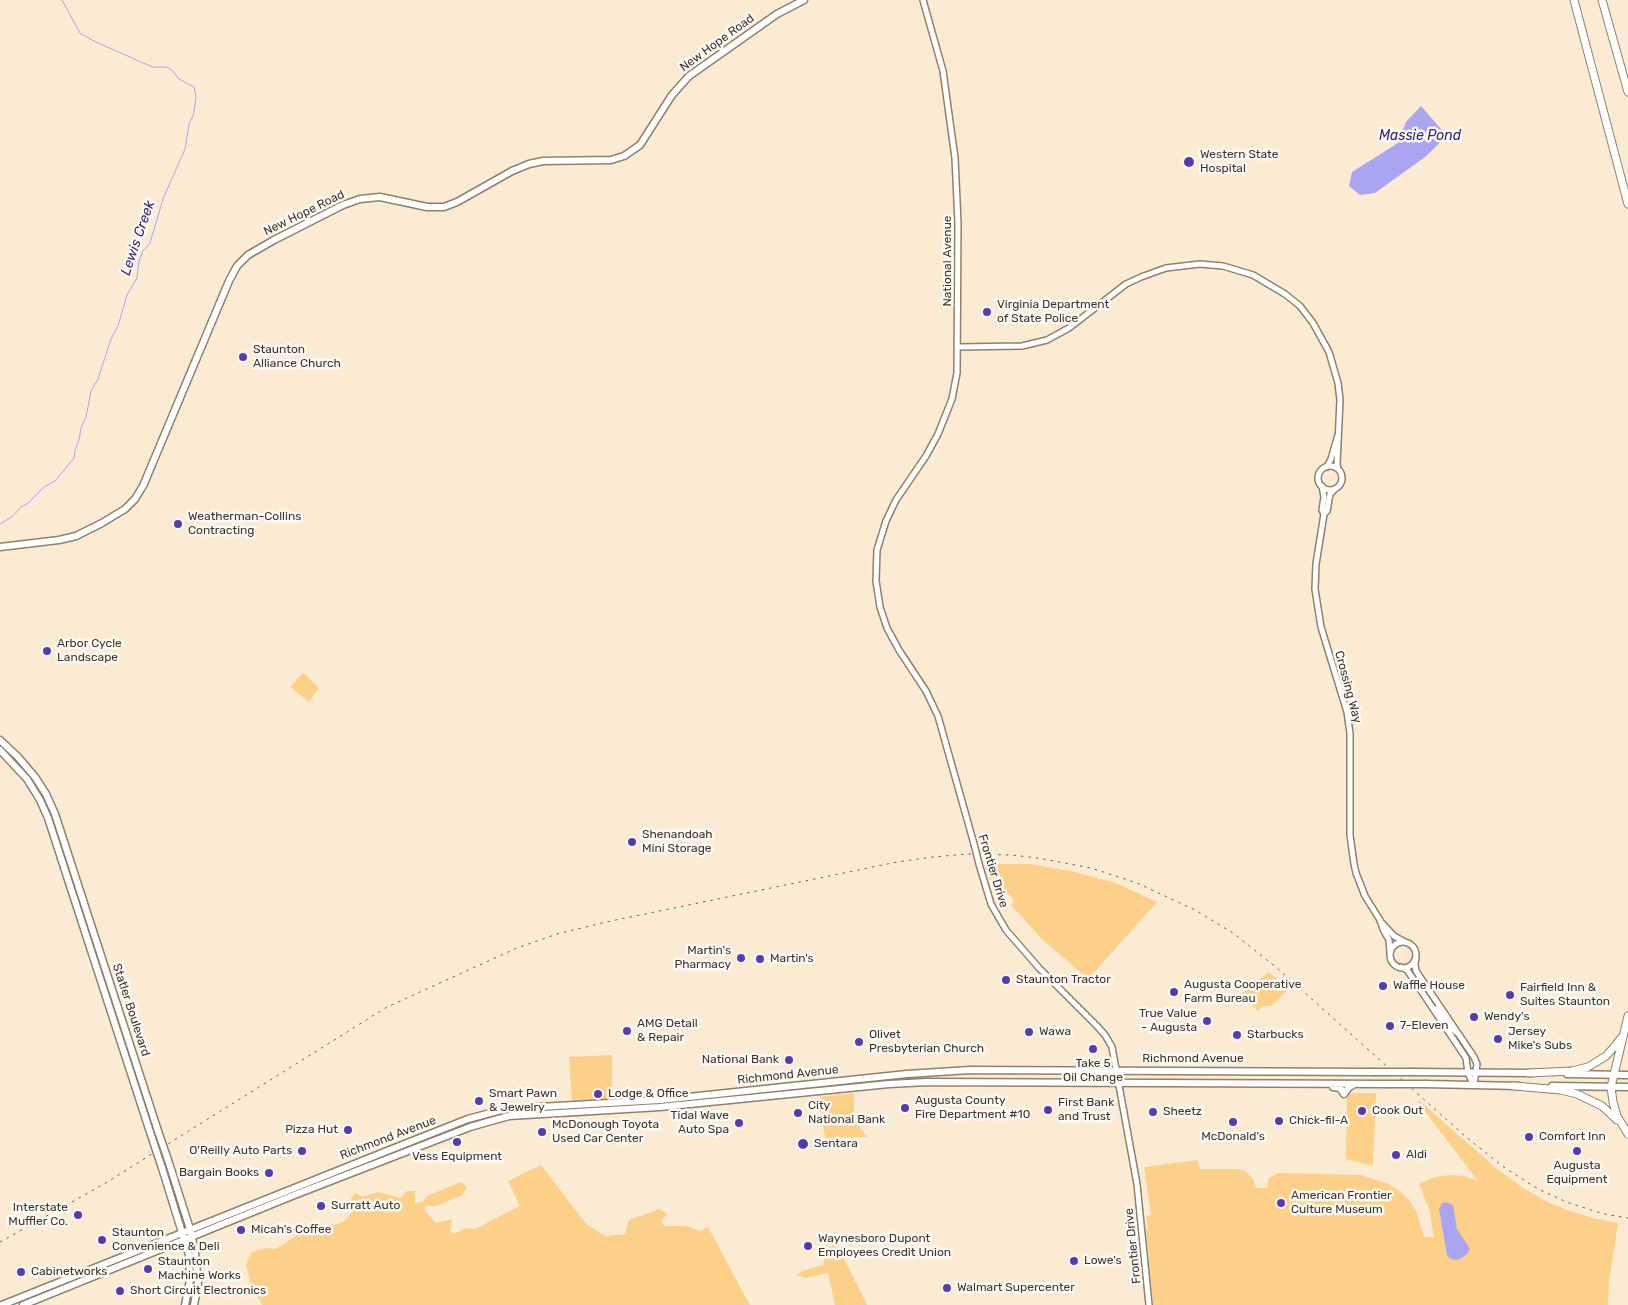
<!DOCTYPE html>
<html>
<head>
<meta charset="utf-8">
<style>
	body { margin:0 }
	canvas { display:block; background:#fbebd3 }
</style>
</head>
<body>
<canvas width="1628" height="1305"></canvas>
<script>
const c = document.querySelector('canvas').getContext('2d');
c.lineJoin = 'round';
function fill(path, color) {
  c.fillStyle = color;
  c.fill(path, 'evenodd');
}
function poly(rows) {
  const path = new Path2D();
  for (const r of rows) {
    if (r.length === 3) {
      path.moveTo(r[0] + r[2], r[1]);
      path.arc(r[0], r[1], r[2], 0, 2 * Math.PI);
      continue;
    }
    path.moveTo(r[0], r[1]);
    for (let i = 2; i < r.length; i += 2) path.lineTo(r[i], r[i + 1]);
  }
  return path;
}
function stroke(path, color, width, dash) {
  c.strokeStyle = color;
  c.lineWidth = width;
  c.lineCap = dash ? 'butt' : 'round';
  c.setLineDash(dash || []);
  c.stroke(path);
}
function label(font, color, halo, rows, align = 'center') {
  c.font = font + ' Rubik,sans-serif';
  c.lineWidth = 5;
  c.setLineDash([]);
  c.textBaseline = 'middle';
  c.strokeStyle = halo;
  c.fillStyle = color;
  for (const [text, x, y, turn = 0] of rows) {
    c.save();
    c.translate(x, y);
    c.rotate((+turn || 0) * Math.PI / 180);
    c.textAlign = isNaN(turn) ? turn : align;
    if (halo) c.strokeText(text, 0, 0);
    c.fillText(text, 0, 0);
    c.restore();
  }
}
const green = poly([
	[303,673,319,688,309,702,290,687],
	[986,864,1030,864,1071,871,1116,883,1157,902,1088,979,1042,939,1011,905,1014,902,1011,896,1008,894,995,897],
	[1269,972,1289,989,1271,1006,1263,1006,1258,1011,1241,994],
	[612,1055,612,1099,572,1100,569,1057],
	[854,1093,854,1118,867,1137,825,1138,820,1097],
	[1347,1093,1376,1093,1373,1166,1346,1159],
	[1417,1101,1420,1101,1497,1169,1523,1188,1548,1202,1570,1211,1593,1218,1618,1223,1609,1282,1608,1305,1153,1305,1146,1230,1148,1229,1146,1216,1151,1215,1144,1167,1198,1160,1199,1169,1238,1169,1245,1171,1253,1179,1256,1188,1267,1188,1269,1178,1278,1173,1361,1175,1386,1183,1400,1191,1409,1200,1416,1211,1424,1237,1434,1237,1429,1208,1419,1184,1434,1177,1450,1175,1464,1176,1478,1181],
	[541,1165,587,1225,606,1236,625,1234,629,1220,660,1209,667,1214,661,1221,664,1226,686,1226,700,1231,708,1227,750,1305,262,1305,250,1282,246,1264,251,1252,266,1248,276,1249,303,1231,314,1225,332,1226,345,1221,353,1210,351,1199,355,1193,363,1197,378,1192,400,1198,407,1191,415,1191,415,1203,423,1202,427,1196,461,1182,467,1187,462,1195,437,1206,426,1206,424,1210,436,1223,452,1219,450,1230,454,1234,466,1228,475,1229,520,1206,508,1181],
	[833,1244,839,1249,867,1305,835,1305,828,1273,805,1278,797,1275,802,1271,823,1265,826,1253]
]);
const water = poly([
	[1421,106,1447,136,1425,157,1375,193,1360,195,1349,186,1352,172,1398,143,1406,122],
	[1446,1202,1453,1205,1457,1229,1470,1249,1467,1254,1460,1259,1455,1260,1451,1259,1447,1255,1439,1209,1442,1203]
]);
const stream = poly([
	[0,524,13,516,21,507,27,504,44,487,55,481,74,458,75,450,79,440,81,428,86,417,91,391,98,379,111,339,118,326,127,295,137,278,139,261,143,251,150,243,163,199,185,149,189,124,193,116,195,105,196,96,194,87,179,79,172,70,166,67,153,67,141,62,94,41,80,33,62,0]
]);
const minor = poly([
	[923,0,943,71,955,158,958,223,957,373,952,399,938,434,926,456,896,500,886,521,877,550,876,581,880,607,887,628,899,650,926,691,938,716,974,844],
	[958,347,1022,346,1047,340,1069,328,1126,284,1141,277,1166,268,1200,264,1223,266,1253,275,1285,294,1300,306,1313,323,1329,352,1338,383,1340,400,1337,464,1338,469],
	[1330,478,12],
	[1327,467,1331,459,1338,435],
	[1322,486,1324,497,1322,510,1324,514,1316,564,1315,589,1321,627,1347,712,1350,733,1350,835,1354,864,1356,873,1365,896,1380,920,1383,929,1389,940,1390,953],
	[1324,514,1327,511,1330,494,1336,488],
	[979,864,991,904,1006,930,1039,968,1096,1025,1105,1035,1112,1047,1137,1184,1149,1305],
	[1380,921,1394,936,1403,941],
	[1403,955,13],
	[1416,956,1415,965,1416,971,1474,1057,1477,1064,1474,1085],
	[1401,967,1407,970,1414,980,1466,1058,1468,1073,1473,1084],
	[1433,1008,1439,1010,1449,1026,1456,1032]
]);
const major = poly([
	[0,547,59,540,76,536,102,523,125,509,135,499,143,486,229,281,237,266,248,255,274,240,343,205,360,199,380,197,427,207,444,207,457,202,512,171,529,164,543,161,611,160,624,156,640,145,672,95,689,76,777,14,804,0],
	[0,740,18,757,35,777,46,794,55,814,157,1128],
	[0,750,27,779,40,800,48,818,150,1132],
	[1411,1072,1532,1073],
	[1567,1074,1628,1075],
	[1425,1084,1519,1086],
	[1552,1086,1628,1087],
	[1333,1087,1340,1088,1344,1094,1349,1087,1353,1085],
	[169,1163,190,1229,195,1252,198,1284,194,1305],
	[162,1168,189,1255,190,1280,185,1305],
	[2,1305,397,1147,468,1119,505,1109,660,1100,907,1074,970,1070,1373,1072],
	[23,1305,297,1194,470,1127,509,1116,660,1107,889,1084,927,1082,1386,1084]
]);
const highway = poly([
	[1574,0,1628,204],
	[1602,0,1628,92],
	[1628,1016,1611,1087,1613,1102,1617,1116,1628,1134],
	[1529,1073,1572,1071,1588,1067,1606,1056,1615,1046,1621,1038],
	[1514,1086,1561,1090,1577,1094,1602,1106,1617,1120]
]);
const rail = poly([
	[0,1242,104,1184,387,1007,517,948,557,934,606,922,897,862,933,857,967,854,1012,855,1038,858,1091,868,1137,883,1195,910,1233,933,1277,968,1466,1137,1505,1168,1538,1189,1569,1203,1604,1214,1628,1218]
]);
const minorBridge = poly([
	[974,844,979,864]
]);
const majorBridge = poly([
	[1373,1072,1411,1072],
	[1386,1084,1425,1084],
	[157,1128,169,1163],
	[150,1132,162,1168]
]);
const markers = [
	[1189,162,6,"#543bb3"],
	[987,312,5,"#543bb3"],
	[243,357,5,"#543bb3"],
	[178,524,5,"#543bb3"],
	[47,651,5,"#543bb3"],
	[632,842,5,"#543bb3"],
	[741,958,5,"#543bb3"],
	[760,959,5,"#543bb3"],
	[1006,980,5,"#543bb3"],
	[1383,986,5,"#543bb3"],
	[1174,992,5,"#543bb3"],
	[1510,995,5,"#543bb3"],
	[1474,1017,5,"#543bb3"],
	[1207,1021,5,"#543bb3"],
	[1390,1026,5,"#543bb3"],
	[627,1031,5,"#543bb3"],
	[1029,1032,5,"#543bb3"],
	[1237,1035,5,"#543bb3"],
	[1498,1039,5,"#543bb3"],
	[859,1042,5,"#543bb3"],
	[1093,1049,5,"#543bb3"],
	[789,1060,5,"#543bb3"],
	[598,1094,5,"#543bb3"],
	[479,1101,5,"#543bb3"],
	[905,1108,5,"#543bb3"],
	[1048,1110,5,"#543bb3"],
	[1362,1111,5,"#543bb3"],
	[1153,1112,5,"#543bb3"],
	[798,1113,5,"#543bb3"],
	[1279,1121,5,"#543bb3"],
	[1233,1122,5,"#543bb3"],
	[739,1123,5,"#543bb3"],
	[348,1130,5,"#543bb3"],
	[542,1132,5,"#543bb3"],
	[1529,1137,5,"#543bb3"],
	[457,1142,5,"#543bb3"],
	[803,1144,6,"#543bb3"],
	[302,1151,5,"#543bb3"],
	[1577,1151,5,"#543bb3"],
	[1396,1155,5,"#543bb3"],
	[269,1173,5,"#543bb3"],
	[1281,1203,5,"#543bb3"],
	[321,1206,5,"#543bb3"],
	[78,1215,5,"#543bb3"],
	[241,1230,5,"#543bb3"],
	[102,1240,5,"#543bb3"],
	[808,1246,5,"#543bb3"],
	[1074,1261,5,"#543bb3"],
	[148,1269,5,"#543bb3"],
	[21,1272,5,"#543bb3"],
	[947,1288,5,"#543bb3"],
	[120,1291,5,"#543bb3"]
];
const streetNames = [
	["New Hope Road",717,43,-36],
	["New Hope Road",304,213,-26],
	["National Avenue",948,261,-90],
	["Crossing Way",1348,687,75],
	["Frontier Drive",993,871,73],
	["Statler Boulevard",131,1010,72],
	["Richmond Avenue",1193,1059],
	["Richmond Avenue",788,1075,-6],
	["Richmond Avenue",388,1138,-21],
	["Frontier Drive",1133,1246,-96]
];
const poiNames = [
	["Western State",1200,155],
	["Hospital",1200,169],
	["Virginia Department",997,305],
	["of State Police",997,319],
	["Staunton",253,350],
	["Alliance Church",253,364],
	["Weatherman-Collins",188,517],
	["Contracting",188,531],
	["Arbor Cycle",57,644],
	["Landscape",57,658],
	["Shenandoah",642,835],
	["Mini Storage",642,849],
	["Martin's",731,951,"right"],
	["Pharmacy",731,965,"right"],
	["Martin's",770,959],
	["Staunton Tractor",1016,980],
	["Augusta Cooperative",1184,985],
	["Farm Bureau",1184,999],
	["Waffle House",1393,986],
	["Fairfield Inn &",1520,988],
	["Suites Staunton",1520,1002],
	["True Value",1197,1014,"right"],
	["- Augusta",1197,1028,"right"],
	["Wendy's",1484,1017],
	["AMG Detail",637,1024],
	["& Repair",637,1038],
	["7-Eleven",1400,1026],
	["Wawa",1039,1032],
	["Jersey",1508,1032],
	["Mike's Subs",1508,1046],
	["Olivet",869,1035],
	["Presbyterian Church",869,1049],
	["Starbucks",1247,1035],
	["National Bank",779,1060,"right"],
	["Take 5",1093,1064,"center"],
	["Oil Change",1093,1078,"center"],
	["Smart Pawn",489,1094],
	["& Jewelry",489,1108],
	["Lodge & Office",608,1094],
	["Augusta County",915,1101],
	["Fire Department #10",915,1115],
	["First Bank",1058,1103],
	["and Trust",1058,1117],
	["City",808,1106],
	["National Bank",808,1120],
	["Cook Out",1372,1111],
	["Sheetz",1163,1112],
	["Tidal Wave",729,1116,"right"],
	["Auto Spa",729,1130,"right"],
	["Chick-fil-A",1289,1121],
	["McDonough Toyota",552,1125],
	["Used Car Center",552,1139],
	["Pizza Hut",338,1130,"right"],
	["McDonald's",1233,1137,"center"],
	["Comfort Inn",1539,1137],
	["Sentara",814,1144],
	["O'Reilly Auto Parts",292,1151,"right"],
	["Aldi",1406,1155],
	["Vess Equipment",457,1157,"center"],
	["Augusta",1577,1166,"center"],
	["Equipment",1577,1180,"center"],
	["Bargain Books",259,1173,"right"],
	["American Frontier",1291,1196],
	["Culture Museum",1291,1210],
	["Surratt Auto",331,1206],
	["Interstate",68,1208,"right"],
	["Muffler Co.",68,1222,"right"],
	["Micah's Coffee",251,1230],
	["Staunton",112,1233],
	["Convenience & Deli",112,1247],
	["Waynesboro Dupont",818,1239],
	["Employees Credit Union",818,1253],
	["Lowe's",1084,1261],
	["Staunton",158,1262],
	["Machine Works",158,1276],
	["Cabinetworks",31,1272],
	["Walmart Supercenter",957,1288],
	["Short Circuit Electronics",130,1291]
];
const waterNames = [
	["Massie Pond",1420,136],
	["Lewis Creek",138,238,-71]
];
fill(green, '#fcd089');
fill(water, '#a9a5f0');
stroke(stream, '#a9a5f0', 1);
stroke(minor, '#8f816b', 8);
stroke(major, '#8f816b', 9);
stroke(highway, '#8f816b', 9);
stroke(minor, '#fff', 5);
stroke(major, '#fff', 6);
stroke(highway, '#fff', 7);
stroke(rail, '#696054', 1, [2.5, 5]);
stroke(minorBridge, '#8f816b', 8, []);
stroke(majorBridge, '#8f816b', 9, []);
stroke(minorBridge, '#fff', 5);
stroke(majorBridge, '#fff', 6);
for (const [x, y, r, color] of markers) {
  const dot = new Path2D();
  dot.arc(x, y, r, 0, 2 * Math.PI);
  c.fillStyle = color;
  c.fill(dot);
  stroke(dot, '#fdfaf5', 2);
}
label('12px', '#3c362d', '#fdfaf5', streetNames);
label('12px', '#3c362d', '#fdfaf5', poiNames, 'left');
label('italic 14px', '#36257a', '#fdfaf5', waterNames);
</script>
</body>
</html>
